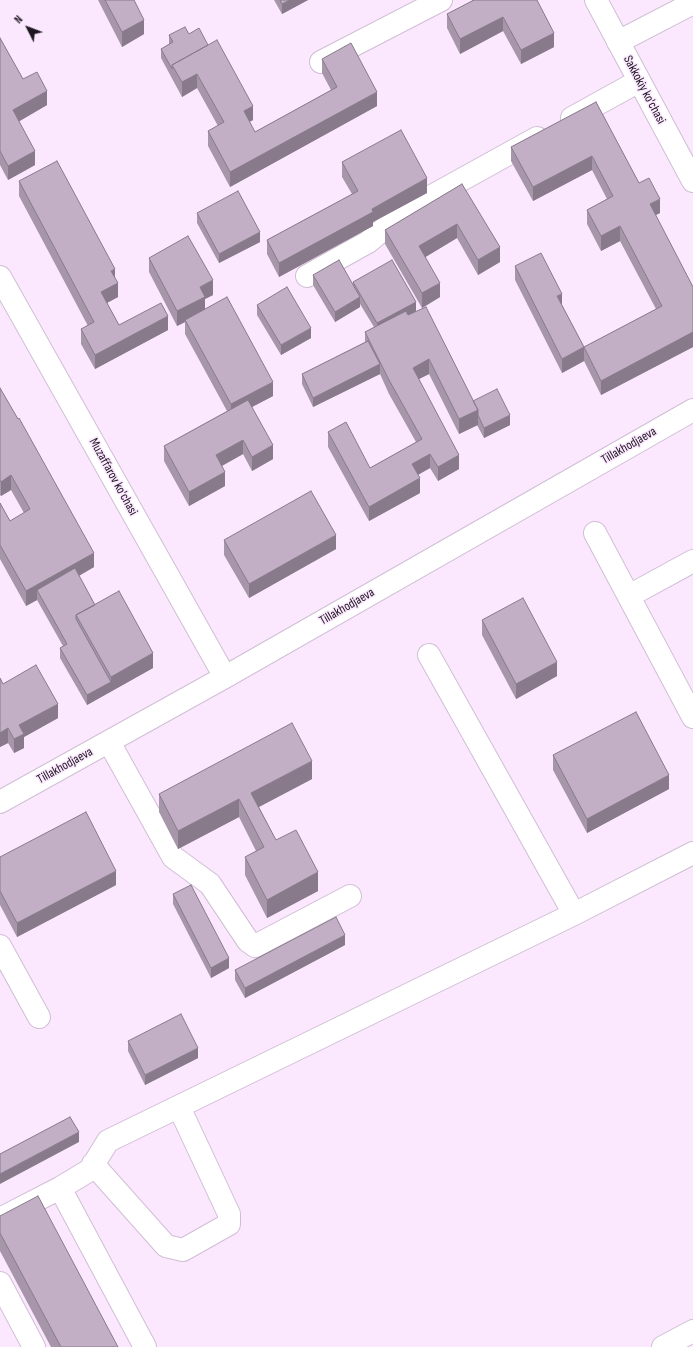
<!DOCTYPE html>
<html>
<head>
<meta charset="utf-8">
<style>
	body { margin:0 }
	#map { position:relative; width:693px; height:1347px; overflow:hidden; background:#fbe8ff; font-family:"Sofia Sans Condensed",sans-serif }
	canvas { display:block }
	.north { position:absolute; left:8px; top:8px; width:40px; height:40px; -webkit-text-stroke:3px #fbe8ff; paint-order:stroke; rotate:312deg; font-size:11px; font-weight:700; line-height:16px; text-align:center; color:#1e171f }
	.north::after { content:''; display:block; margin:auto; width:14px; height:18px; background:#1e171f; clip-path:polygon(50% 0,100% 100%,50% 72%,0 100%) }
</style>
</head>
<body>
<div id="map">
<canvas width="693" height="1347"></canvas>
<div class="north">N</div>
</div>
<script>
const c = document.querySelector('canvas').getContext('2d');
c.lineJoin = 'round';
function poly(rows) {
  const path = new Path2D();
  for (const r of rows) {
    path.moveTo(r[0], r[1]);
    for (let i = 2; i < r.length; i += 2) path.lineTo(r[i], r[i + 1]);
  }
  return path;
}
function stroke(path, color, width, dash) {
  c.strokeStyle = color;
  c.lineWidth = width;
  c.lineCap = dash ? 'butt' : 'round';
  c.setLineDash(dash || []);
  c.stroke(path);
}
function fill(path, color) {
  c.fillStyle = color;
  c.fill(path, 'evenodd');
}
function label(font, color, halo, rows, align = 'center') {
  c.font = font + ' "Sofia Sans Condensed",sans-serif';
  c.lineWidth = 3;
  c.setLineDash([]);
  c.textBaseline = 'middle';
  c.strokeStyle = halo;
  c.fillStyle = color;
  for (const [text, x, y, turn = 0] of rows) {
    c.save();
    c.translate(x, y);
    c.rotate((+turn || 0) * Math.PI / 180);
    c.textAlign = isNaN(turn) ? turn : align;
    if (halo) c.strokeText(text, 0, 0);
    c.fillText(text, 0, 0);
    c.restore();
  }
}
const minor = poly([
	[596,0,693,181],
	[618,42,693,3],
	[321,62,441,0],
	[572,118,639,81],
	[307,276,368,242,405,211,537,138],
	[0,277,225,677],
	[595,533,693,717],
	[629,596,693,561],
	[429,655,574,914],
	[109,742,173,857,210,884,248,941,255,946,350,896],
	[0,802,225,677,693,410],
	[0,946,39,1017],
	[93,1164,166,1246,183,1250,229,1224,229,1214,179,1107],
	[60,1188,145,1347],
	[0,1219,60,1188,90,1170,108,1141,574,914,693,853],
	[0,1283,34,1347],
	[663,1347,693,1331]
]);
const wall = poly([
	[98,0,134,0,144,34,122,47],
	[274,0,308,0,282,14],
	[472,0,537,0,554,47,521,64,503,31,460,54,447,28,447,14,472,1],
	[189,34,208,45,253,120,249,122,255,132,331,90,322,73,322,59,377,106,230,187,208,146,208,131,218,126,197,88,182,97,161,58,161,49,169,44,169,35],
	[0,38,23,79,47,105,19,121,35,165,8,180,0,165],
	[596,102,639,183,660,213,655,215,693,287,693,347,601,395,584,361,562,373,515,280,515,266,562,305,584,347,656,309,620,241,601,251,587,224,587,210,607,199,592,170,533,201,511,161,511,147],
	[342,162,427,193,373,222,373,226,279,277,267,254,267,240,352,194,342,177],
	[19,181,115,277,118,297,107,303,119,325,168,330,95,369,81,344,81,329,88,326,19,196],
	[462,184,500,262,478,275,457,238,425,257,440,297,422,308,385,244,385,230],
	[197,213,260,242,219,263,197,223],
	[149,258,213,295,205,299,205,309,273,396,252,407,273,459,252,471,243,454,222,466,225,486,189,506,164,461,164,446,227,411,185,334,185,322,177,326,149,272],
	[313,275,353,285,353,282,416,311,473,401,510,425,484,438,477,425,459,434,429,374,419,379,459,469,438,481,430,468,418,475,420,493,369,521,328,447,328,432,370,468,416,442,389,394,380,374,313,407,302,384,302,374,365,342,365,332,374,327,360,304,360,307,335,322,313,285],
	[257,305,311,338,281,355,257,315],
	[0,388,94,567,79,576,95,605,153,668,87,705,60,658,60,648,63,646,37,600,26,606,0,559,0,503,10,521,24,513,11,490,1,496,0,495],
	[224,540,336,549,249,598,224,555],
	[482,620,557,676,516,699,482,635],
	[0,678,3,684,58,718,24,737,24,748,14,753,8,743,0,747],
	[553,755,669,789,587,833,553,770],
	[312,779,259,807,276,840,318,891,267,918,245,875,245,857,256,851,239,817,178,849,159,812,159,794],
	[0,857,116,885,17,937,0,905],
	[173,894,229,968,211,978,173,904],
	[345,945,245,998,235,980,235,970],
	[128,1041,198,1058,145,1085,128,1051],
	[0,1216,118,1347,51,1347,0,1251]
]);
const shadedWall = poly([
	[290,0,308,0,282,14,282,4],
	[503,17,503,31,460,54,460,39],
	[144,20,144,34,122,47,122,32],
	[554,33,554,47,521,64,521,50],
	[197,74,197,88,182,97,182,82],
	[47,91,47,105,13,125,13,110],
	[377,92,377,106,230,187,230,172],
	[253,106,253,120,244,125,244,111],
	[35,151,35,165,8,180,8,166],
	[592,156,592,170,533,201,533,187],
	[427,178,427,193,373,222,373,226,279,277,279,263,372,209],
	[660,199,660,213,650,218,650,204],
	[457,224,457,238,419,261,419,246],
	[620,226,620,241,601,251,601,236],
	[260,232,260,242,219,263,219,254],
	[500,247,500,262,478,275,478,260],
	[115,269,115,283,111,271],
	[213,280,213,295,205,299,205,311,185,320,185,322,177,326,177,311,200,287],
	[118,283,118,297,101,306,101,292],
	[440,283,440,297,422,308,422,293],
	[562,294,562,308,557,296],
	[360,297,360,307,335,322,335,312],
	[416,302,416,311,377,333,377,323],
	[168,316,168,330,95,369,95,355],
	[311,328,311,338,281,355,281,345],
	[693,332,693,347,601,395,601,381],
	[584,347,584,361,562,373,562,359],
	[429,359,429,374,413,382,413,368],
	[380,364,380,374,313,407,313,398],
	[273,382,273,396,231,418,231,404],
	[478,410,478,425,459,434,459,419],
	[510,415,510,425,484,438,484,428],
	[243,440,243,454,216,469,216,455],
	[273,445,273,459,252,471,252,457],
	[430,454,430,468,412,478,412,464],
	[459,455,459,469,438,481,438,467],
	[225,472,225,486,189,506,189,492],
	[11,475,11,490,1,496,1,482],
	[420,478,420,493,369,521,369,507],
	[336,535,336,549,249,598,249,584],
	[94,553,94,567,41,597,37,590,37,600,26,606,26,591],
	[153,653,153,668,87,705,87,695,111,682,111,677],
	[557,662,557,676,516,699,516,684],
	[58,704,58,718,24,737,24,748,14,753,14,739,19,725],
	[8,728,8,743,0,747,0,733],
	[312,761,312,779,251,811,251,793],
	[669,775,669,789,587,833,587,819],
	[239,799,239,817,178,849,178,831],
	[116,871,116,885,17,937,17,923],
	[318,872,318,891,267,918,267,900],
	[345,935,345,945,245,998,245,988],
	[229,958,229,968,211,978,211,968],
	[198,1048,198,1058,145,1085,145,1075],
	[79,1132,79,1142,0,1184,0,1174]
]);
const building = poly([
	[105,0,134,0,144,20,122,32,105,0],
	[280,0,290,0,282,4,280,0],
	[474,0,537,0,554,33,521,50,503,17,460,39,447,14,474,0],
	[185,27,189,34,199,28,208,45,172,65,172,69,161,49,173,42,169,35,185,27],
	[0,38,23,79,37,72,47,91,13,110,35,151,8,166,0,151,0,38],
	[217,40,253,106,244,111,255,132,337,87,322,59,351,43,377,92,230,172,208,131,224,122,197,74,182,82,172,65,217,40],
	[596,102,639,183,649,178,660,199,650,204,693,287,693,332,601,381,584,347,562,359,515,266,541,253,562,294,557,296,584,347,662,306,620,226,601,236,587,210,613,196,592,156,533,187,511,147,596,102],
	[401,130,427,178,372,209,373,212,279,263,267,240,358,191,342,162,401,130],
	[57,161,115,269,111,271,118,283,101,292,119,325,161,303,168,316,95,355,81,329,94,322,19,181,57,161],
	[462,184,500,247,478,260,457,224,419,246,440,283,422,293,385,230,462,184],
	[238,191,260,232,219,254,197,213,238,191],
	[188,236,213,280,200,287,205,297,177,311,149,258,188,236],
	[339,260,360,297,335,312,313,275,339,260],
	[392,260,416,302,377,323,353,282,392,260],
	[287,287,311,328,281,345,257,305,287,287],
	[227,297,273,382,231,404,185,320,227,297],
	[426,307,478,410,459,419,429,359,413,368,459,455,438,467,430,454,412,464,420,478,369,507,328,432,346,422,370,468,422,439,389,380,365,332,406,311,408,315,426,307],
	[368,341,380,364,313,398,302,374,368,341],
	[0,388,18,419,19,418,94,553,26,591,0,545,0,503,10,521,30,509,11,475,1,482,0,480,0,388],
	[497,389,510,415,484,428,478,415,478,410,473,401,497,389],
	[248,400,273,445,252,457,243,440,216,455,225,472,189,492,164,446,248,400],
	[311,491,336,535,249,584,224,540,311,491],
	[75,568,95,605,76,615,76,619,111,682,87,695,60,648,67,644,37,590,75,568],
	[119,591,153,653,111,677,76,615,119,591],
	[523,598,557,662,516,684,482,620,523,598],
	[36,665,58,704,19,725,24,734,14,739,8,728,0,733,0,678,3,684,36,665],
	[636,712,669,775,587,819,553,755,636,712],
	[292,723,312,761,251,793,276,840,296,830,318,872,267,900,245,857,264,847,239,799,178,831,159,794,292,723],
	[86,812,116,871,17,923,0,891,0,857,86,812],
	[191,885,229,958,211,968,173,894,191,885],
	[336,917,345,935,245,988,235,970,336,917],
	[181,1014,198,1048,145,1075,128,1041,181,1014],
	[70,1117,79,1132,0,1174,0,1154,70,1117],
	[38,1196,118,1347,61,1347,0,1233,0,1216,38,1196]
]);
const streetNames = [
	["Sakkokiy ko'chasi",644,90,62],
	["Tillakhodjaeva",629,446,-30],
	["Muzaffarov ko'chasi",113,477,61],
	["Tillakhodjaeva",347,607,-30],
	["Tillakhodjaeva",65,766,-29]
];
stroke(minor, '#d0bed4', 24);
stroke(minor, '#fff', 22);
fill(wall, '#a796aa');
fill(shadedWall, '#887a8b');
fill(building, '#c2afc6');
stroke(building, '#887a8b', 1);
label('13px', '#1e171f', '#fbe8ff', streetNames);
</script>
</body>
</html>
